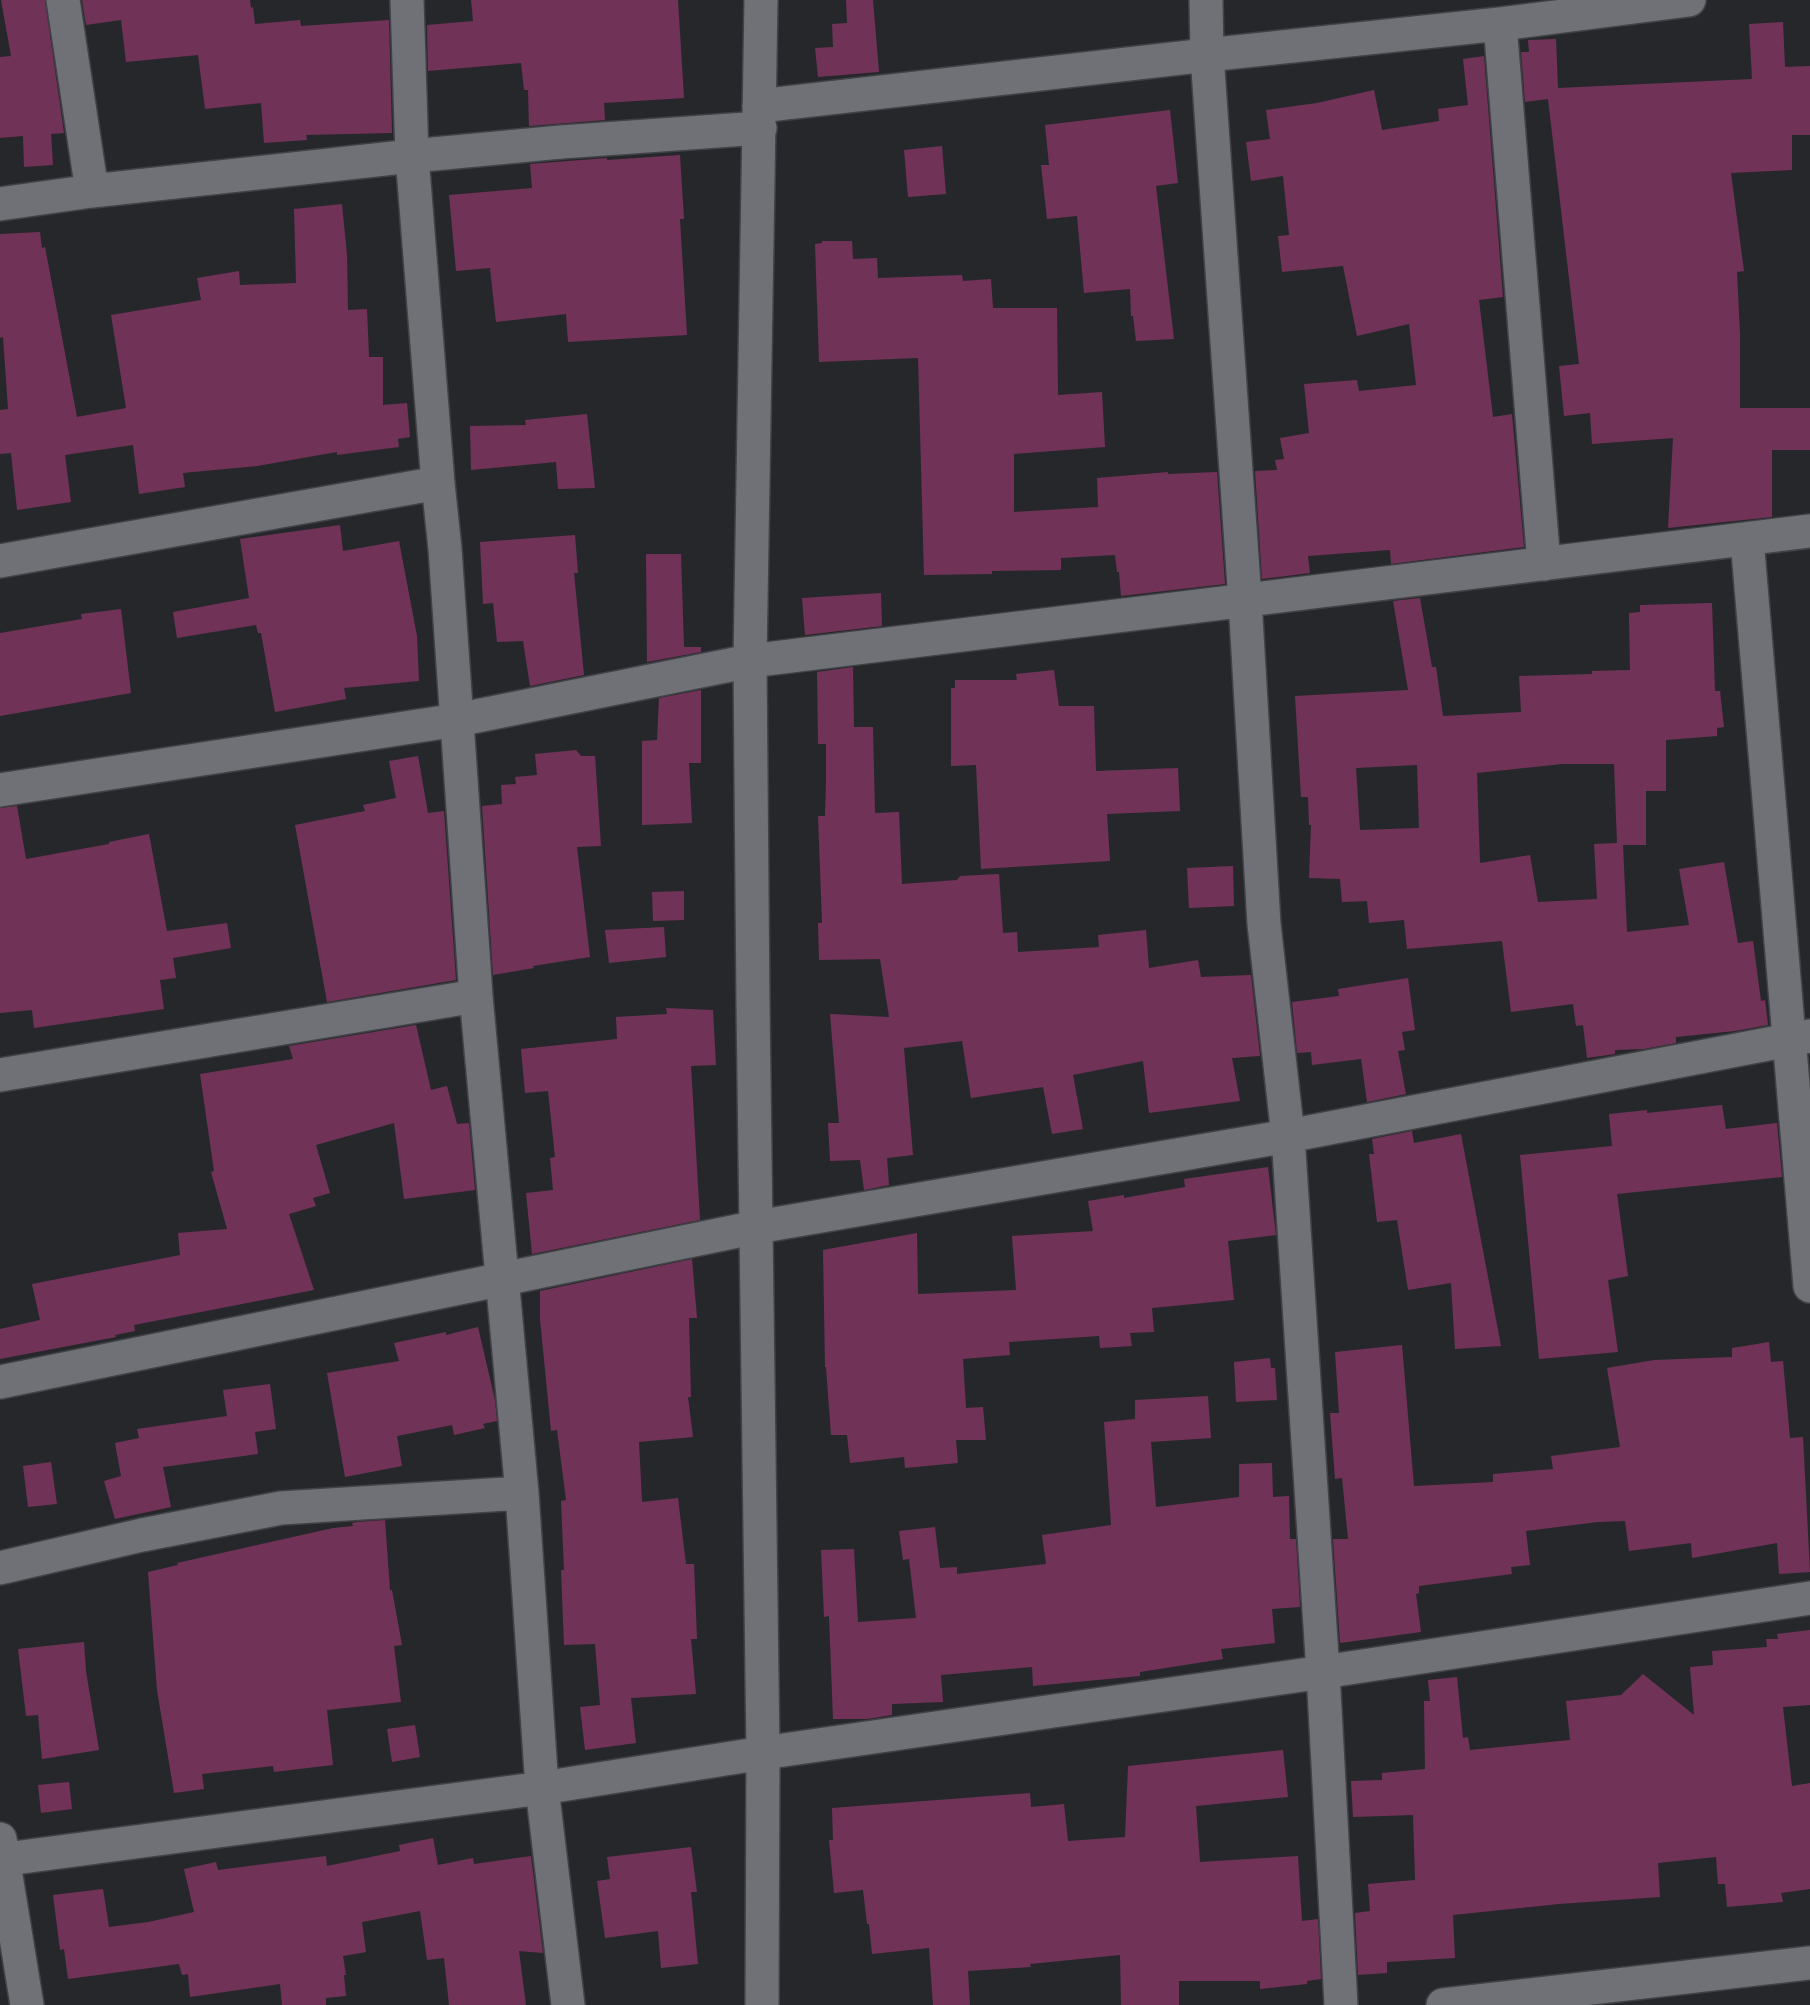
<!DOCTYPE html>
<html>
<head>
<meta charset="utf-8">
<style>
	body { margin:0 }
	canvas { display:block; background:#26272b }
</style>
</head>
<body>
<canvas width="1810" height="2005"></canvas>
<script>
const c = document.querySelector('canvas').getContext('2d');
c.lineJoin = 'round';
function fill(path, color) {
  c.fillStyle = color;
  c.fill(path, 'evenodd');
}
function poly(rows) {
  const path = new Path2D();
  for (const r of rows) {
    path.moveTo(r[0], r[1]);
    for (let i = 2; i < r.length; i += 2) path.lineTo(r[i], r[i + 1]);
  }
  return path;
}
function stroke(path, color, width, dash) {
  c.strokeStyle = color;
  c.lineWidth = width;
  c.lineCap = dash ? 'butt' : 'round';
  c.setLineDash(dash || []);
  c.stroke(path);
}
const building = poly([
	[1,0,45,0,64,133,51,134,53,165,24,167,23,136,0,138,0,57,11,56],
	[82,0,250,0,251,8,253,7,255,24,300,20,301,26,389,20,392,133,306,135,307,140,264,143,261,103,205,109,198,55,126,62,121,20,86,25],
	[471,0,678,0,684,98,604,103,605,120,529,126,528,90,524,90,521,63,428,71,427,25,473,21],
	[846,0,873,0,879,72,818,77,815,48,833,47,832,24,847,23],
	[1783,22,1785,67,1810,66,1810,135,1792,135,1792,170,1731,173,1744,271,1737,272,1740,334,1740,408,1810,408,1810,450,1772,450,1772,517,1668,528,1673,438,1592,444,1590,413,1564,416,1559,366,1579,364,1548,99,1525,102,1521,52,1529,52,1528,40,1556,39,1558,88,1752,79,1749,24],
	[1484,56,1503,297,1479,300,1493,417,1512,414,1524,547,1391,564,1390,550,1308,556,1310,573,1262,579,1255,471,1277,470,1275,460,1284,459,1280,438,1309,433,1304,384,1357,380,1359,391,1416,385,1409,324,1357,336,1343,266,1282,272,1278,236,1289,235,1283,176,1251,181,1246,142,1270,139,1266,110,1317,103,1374,90,1382,130,1439,121,1438,109,1468,105,1463,59],
	[1170,110,1178,183,1156,186,1174,339,1136,341,1133,316,1131,316,1130,289,1084,293,1077,216,1047,219,1041,165,1049,165,1045,125],
	[942,146,946,194,908,197,904,150],
	[680,155,684,219,680,219,687,335,568,342,566,314,496,322,490,268,456,271,449,195,532,188,530,164,607,158,607,160],
	[342,204,347,255,348,310,367,309,369,357,383,357,383,405,407,403,410,437,398,439,399,447,337,455,337,452,257,466,183,473,185,487,139,494,133,445,65,455,71,502,17,510,11,453,0,454,0,410,8,409,3,337,0,338,0,234,40,232,42,248,45,247,77,417,126,408,111,315,201,300,197,278,239,271,240,285,296,283,294,209],
	[822,241,852,241,853,259,877,258,878,278,962,275,963,281,991,279,993,308,1057,308,1058,395,1102,392,1105,447,1014,454,1014,512,1098,507,1097,478,1168,472,1168,474,1217,472,1225,584,1121,596,1119,572,1117,572,1115,555,1061,558,1061,570,992,571,992,574,924,575,918,358,819,362,815,244,822,243],
	[587,414,595,488,558,489,556,462,471,470,470,426,526,425,525,420],
	[340,525,343,551,399,541,417,636,419,681,344,688,346,699,275,712,261,633,258,633,256,625,177,638,173,612,249,598,240,539],
	[575,535,578,573,574,573,584,675,530,686,523,641,497,642,493,603,483,604,480,542],
	[646,554,681,554,684,647,701,647,701,652,647,662],
	[881,593,882,626,805,635,802,598],
	[1420,598,1432,667,1436,667,1443,716,1521,712,1519,676,1592,674,1592,671,1630,670,1629,613,1640,612,1640,605,1712,603,1715,691,1720,691,1724,727,1717,728,1717,736,1666,740,1666,791,1646,791,1646,845,1623,845,1627,932,1689,925,1679,869,1724,862,1738,943,1753,941,1761,1001,1765,1000,1768,1025,1735,1031,1676,1037,1676,1043,1644,1049,1615,1050,1615,1054,1587,1058,1583,1025,1576,1026,1573,1004,1511,1012,1502,941,1407,949,1404,920,1369,923,1367,901,1342,902,1340,879,1309,878,1311,825,1309,825,1308,797,1301,797,1295,696,1408,690,1393,601],
	[1562,764,1614,764,1617,843,1594,844,1597,899,1538,902,1530,855,1480,863,1477,773],
	[1417,765,1419,828,1360,830,1356,768],
	[121,609,131,693,0,716,0,633,82,619,81,614],
	[853,667,854,727,873,727,875,813,899,812,902,884,957,880,960,876,999,874,1003,933,1017,932,1018,952,1099,947,1098,935,1146,930,1149,968,1198,960,1201,977,1251,975,1260,1056,1232,1058,1240,1101,1149,1113,1143,1061,1073,1075,1083,1129,1052,1134,1043,1087,971,1098,962,1041,904,1048,913,1155,887,1158,889,1185,864,1190,860,1160,830,1161,828,1123,839,1123,830,1014,889,1017,880,959,819,960,818,923,822,923,818,816,825,816,826,781,826,744,818,744,817,672],
	[1054,670,1059,706,1094,706,1096,771,1178,768,1180,811,1107,814,1110,861,981,869,976,765,951,766,951,688,955,688,955,680,1017,680,1016,674],
	[701,690,701,763,689,763,692,823,642,825,642,741,657,740,659,698],
	[576,750,581,756,595,756,601,846,577,847,590,957,533,966,534,968,493,975,482,806,502,804,501,785,516,784,515,777,537,775,535,754],
	[418,756,428,813,444,811,456,980,327,1002,295,825,365,811,363,805,396,798,389,761],
	[17,806,26,859,109,844,109,842,149,834,167,931,227,923,231,948,173,958,176,978,160,980,164,1009,34,1028,32,1010,0,1013,0,808],
	[1233,866,1234,906,1189,908,1187,868],
	[684,891,684,920,653,921,652,892],
	[664,927,666,957,609,963,605,930],
	[1408,978,1415,1030,1402,1032,1405,1050,1398,1051,1406,1094,1367,1102,1361,1059,1312,1065,1311,1052,1297,1053,1292,1002,1339,996,1338,989],
	[666,1008,713,1010,716,1065,691,1066,700,1220,532,1254,526,1193,553,1190,550,1158,555,1157,548,1091,525,1093,521,1049,617,1039,616,1017,667,1014],
	[416,1025,431,1090,447,1086,457,1124,469,1123,475,1190,404,1199,394,1123,316,1145,330,1193,313,1198,316,1206,289,1214,314,1290,134,1325,135,1331,115,1335,116,1337,0,1359,0,1329,40,1320,32,1284,180,1255,178,1233,227,1229,211,1172,214,1171,200,1074,293,1059,289,1046],
	[1722,1105,1726,1129,1777,1123,1782,1177,1617,1194,1628,1276,1608,1280,1618,1352,1539,1359,1520,1155,1612,1146,1609,1114,1647,1110,1647,1113],
	[1412,1131,1414,1143,1461,1134,1501,1346,1455,1349,1451,1283,1408,1290,1397,1220,1377,1222,1369,1154,1374,1154,1372,1139],
	[1268,1167,1276,1235,1228,1241,1234,1300,1152,1308,1154,1332,1130,1333,1132,1346,1100,1348,1099,1336,1009,1342,1010,1355,963,1359,966,1408,983,1407,986,1440,956,1440,958,1463,905,1468,904,1457,850,1463,847,1435,831,1435,826,1367,825,1367,823,1250,917,1233,918,1294,1016,1290,1012,1236,1093,1231,1088,1201,1124,1195,1124,1198,1185,1187,1184,1179],
	[692,1259,697,1318,689,1318,691,1397,688,1397,693,1437,639,1442,642,1502,678,1498,686,1564,694,1564,697,1639,691,1639,696,1694,631,1698,636,1743,585,1750,580,1707,600,1705,595,1644,564,1645,561,1570,564,1570,561,1501,566,1500,557,1430,551,1431,540,1319,540,1291],
	[478,1327,495,1400,497,1421,483,1424,485,1428,454,1435,452,1425,397,1436,402,1466,345,1477,327,1373,399,1361,394,1343,446,1332,446,1335],
	[1769,1342,1771,1362,1783,1361,1790,1438,1803,1437,1810,1572,1779,1574,1777,1543,1692,1558,1691,1543,1629,1551,1625,1521,1598,1522,1526,1531,1530,1565,1511,1567,1512,1574,1419,1586,1419,1593,1416,1594,1421,1632,1340,1643,1333,1539,1348,1539,1342,1478,1335,1479,1330,1413,1339,1413,1335,1352,1402,1345,1414,1486,1493,1482,1493,1474,1553,1469,1551,1456,1620,1447,1607,1368,1654,1360,1732,1357,1732,1348],
	[1270,1358,1271,1368,1275,1368,1277,1400,1236,1402,1234,1362],
	[270,1384,276,1429,255,1432,258,1454,163,1467,171,1507,115,1519,104,1481,121,1476,115,1443,139,1438,137,1429,227,1416,223,1390],
	[1208,1396,1211,1438,1151,1442,1156,1507,1239,1497,1239,1464,1272,1463,1273,1497,1289,1496,1290,1539,1296,1539,1300,1607,1272,1609,1275,1643,1221,1649,1223,1659,1140,1672,1140,1676,1033,1686,1032,1667,941,1675,943,1702,892,1704,892,1715,867,1719,833,1719,829,1616,824,1617,821,1550,854,1549,858,1622,916,1618,909,1559,903,1560,899,1531,935,1527,940,1568,957,1567,957,1574,1046,1564,1042,1535,1111,1525,1104,1422,1135,1419,1135,1400],
	[51,1462,57,1504,28,1507,23,1466],
	[385,1520,390,1590,392,1590,402,1645,394,1646,401,1702,327,1710,333,1765,274,1772,273,1766,202,1774,204,1789,174,1793,157,1690,148,1572,178,1565,177,1563,333,1528,353,1526,352,1523,357,1522],
	[1810,1630,1810,1705,1783,1707,1792,1786,1810,1783,1810,1889,1781,1893,1783,1902,1727,1907,1725,1884,1718,1884,1716,1857,1658,1863,1660,1897,1559,1904,1453,1915,1455,1958,1387,1962,1387,1973,1358,1975,1355,1913,1370,1911,1368,1884,1415,1880,1413,1815,1353,1817,1351,1781,1382,1780,1382,1773,1425,1769,1424,1701,1430,1701,1428,1680,1457,1677,1463,1738,1468,1737,1470,1750,1570,1740,1566,1701,1621,1695,1643,1674,1694,1715,1690,1667,1713,1665,1712,1651,1767,1647,1766,1639,1778,1639,1777,1634],
	[84,1642,86,1671,99,1750,42,1759,38,1715,26,1716,18,1649],
	[415,1725,420,1757,392,1762,387,1729],
	[1283,1750,1288,1797,1196,1806,1200,1862,1298,1856,1302,1921,1318,1919,1321,1979,1307,1981,1307,1984,1260,1989,1260,1981,1179,1981,1179,2005,1121,2005,1120,1955,1030,1964,1031,1967,968,1971,970,2005,933,2005,929,1948,872,1954,869,1924,867,1924,863,1890,834,1893,829,1840,833,1840,832,1808,1030,1793,1031,1807,1064,1804,1068,1841,1125,1837,1128,1766],
	[69,1782,72,1809,41,1813,38,1785],
	[433,1838,438,1865,473,1858,474,1864,531,1856,543,1953,519,1951,526,2005,449,2005,444,1958,427,1960,420,1911,362,1922,366,1952,343,1956,346,1975,344,1975,346,1996,326,1998,326,2005,282,2005,280,1984,190,1997,188,1974,182,1975,179,1964,68,1979,64,1949,60,1950,53,1895,103,1889,109,1927,148,1922,194,1912,184,1869,216,1862,218,1870,326,1856,327,1866,400,1851,399,1845],
	[691,1847,697,1892,691,1892,698,1964,661,1968,658,1931,605,1938,597,1881,610,1879,607,1857]
]);
const minor = poly([
	[63,0,92,191],
	[407,0,412,156,438,483,445,549,476,996,522,1493,542,1788,568,2005],
	[761,0,750,661,753,1005,763,1753,762,2005],
	[1206,0,1207,55,1245,600,1264,924,1288,1136,1323,1672,1341,2005],
	[1500,24,1544,564],
	[759,106,1207,55,1500,24,1689,0],
	[0,204,92,191,412,156,561,142,760,128],
	[1747,539,1810,1286],
	[0,561,438,483],
	[0,790,457,720,750,661,1810,531],
	[0,1075,476,996],
	[0,1382,757,1227,1288,1136,1810,1036],
	[0,1568,142,1535,281,1508,522,1493],
	[0,1839,27,2005],
	[0,1860,542,1788,763,1753,1323,1672,1810,1598],
	[1443,2005,1810,1963]
]);
fill(building, '#713258');
stroke(minor, '#414246', 36);
stroke(minor, '#707176', 33);
</script>
</body>
</html>
